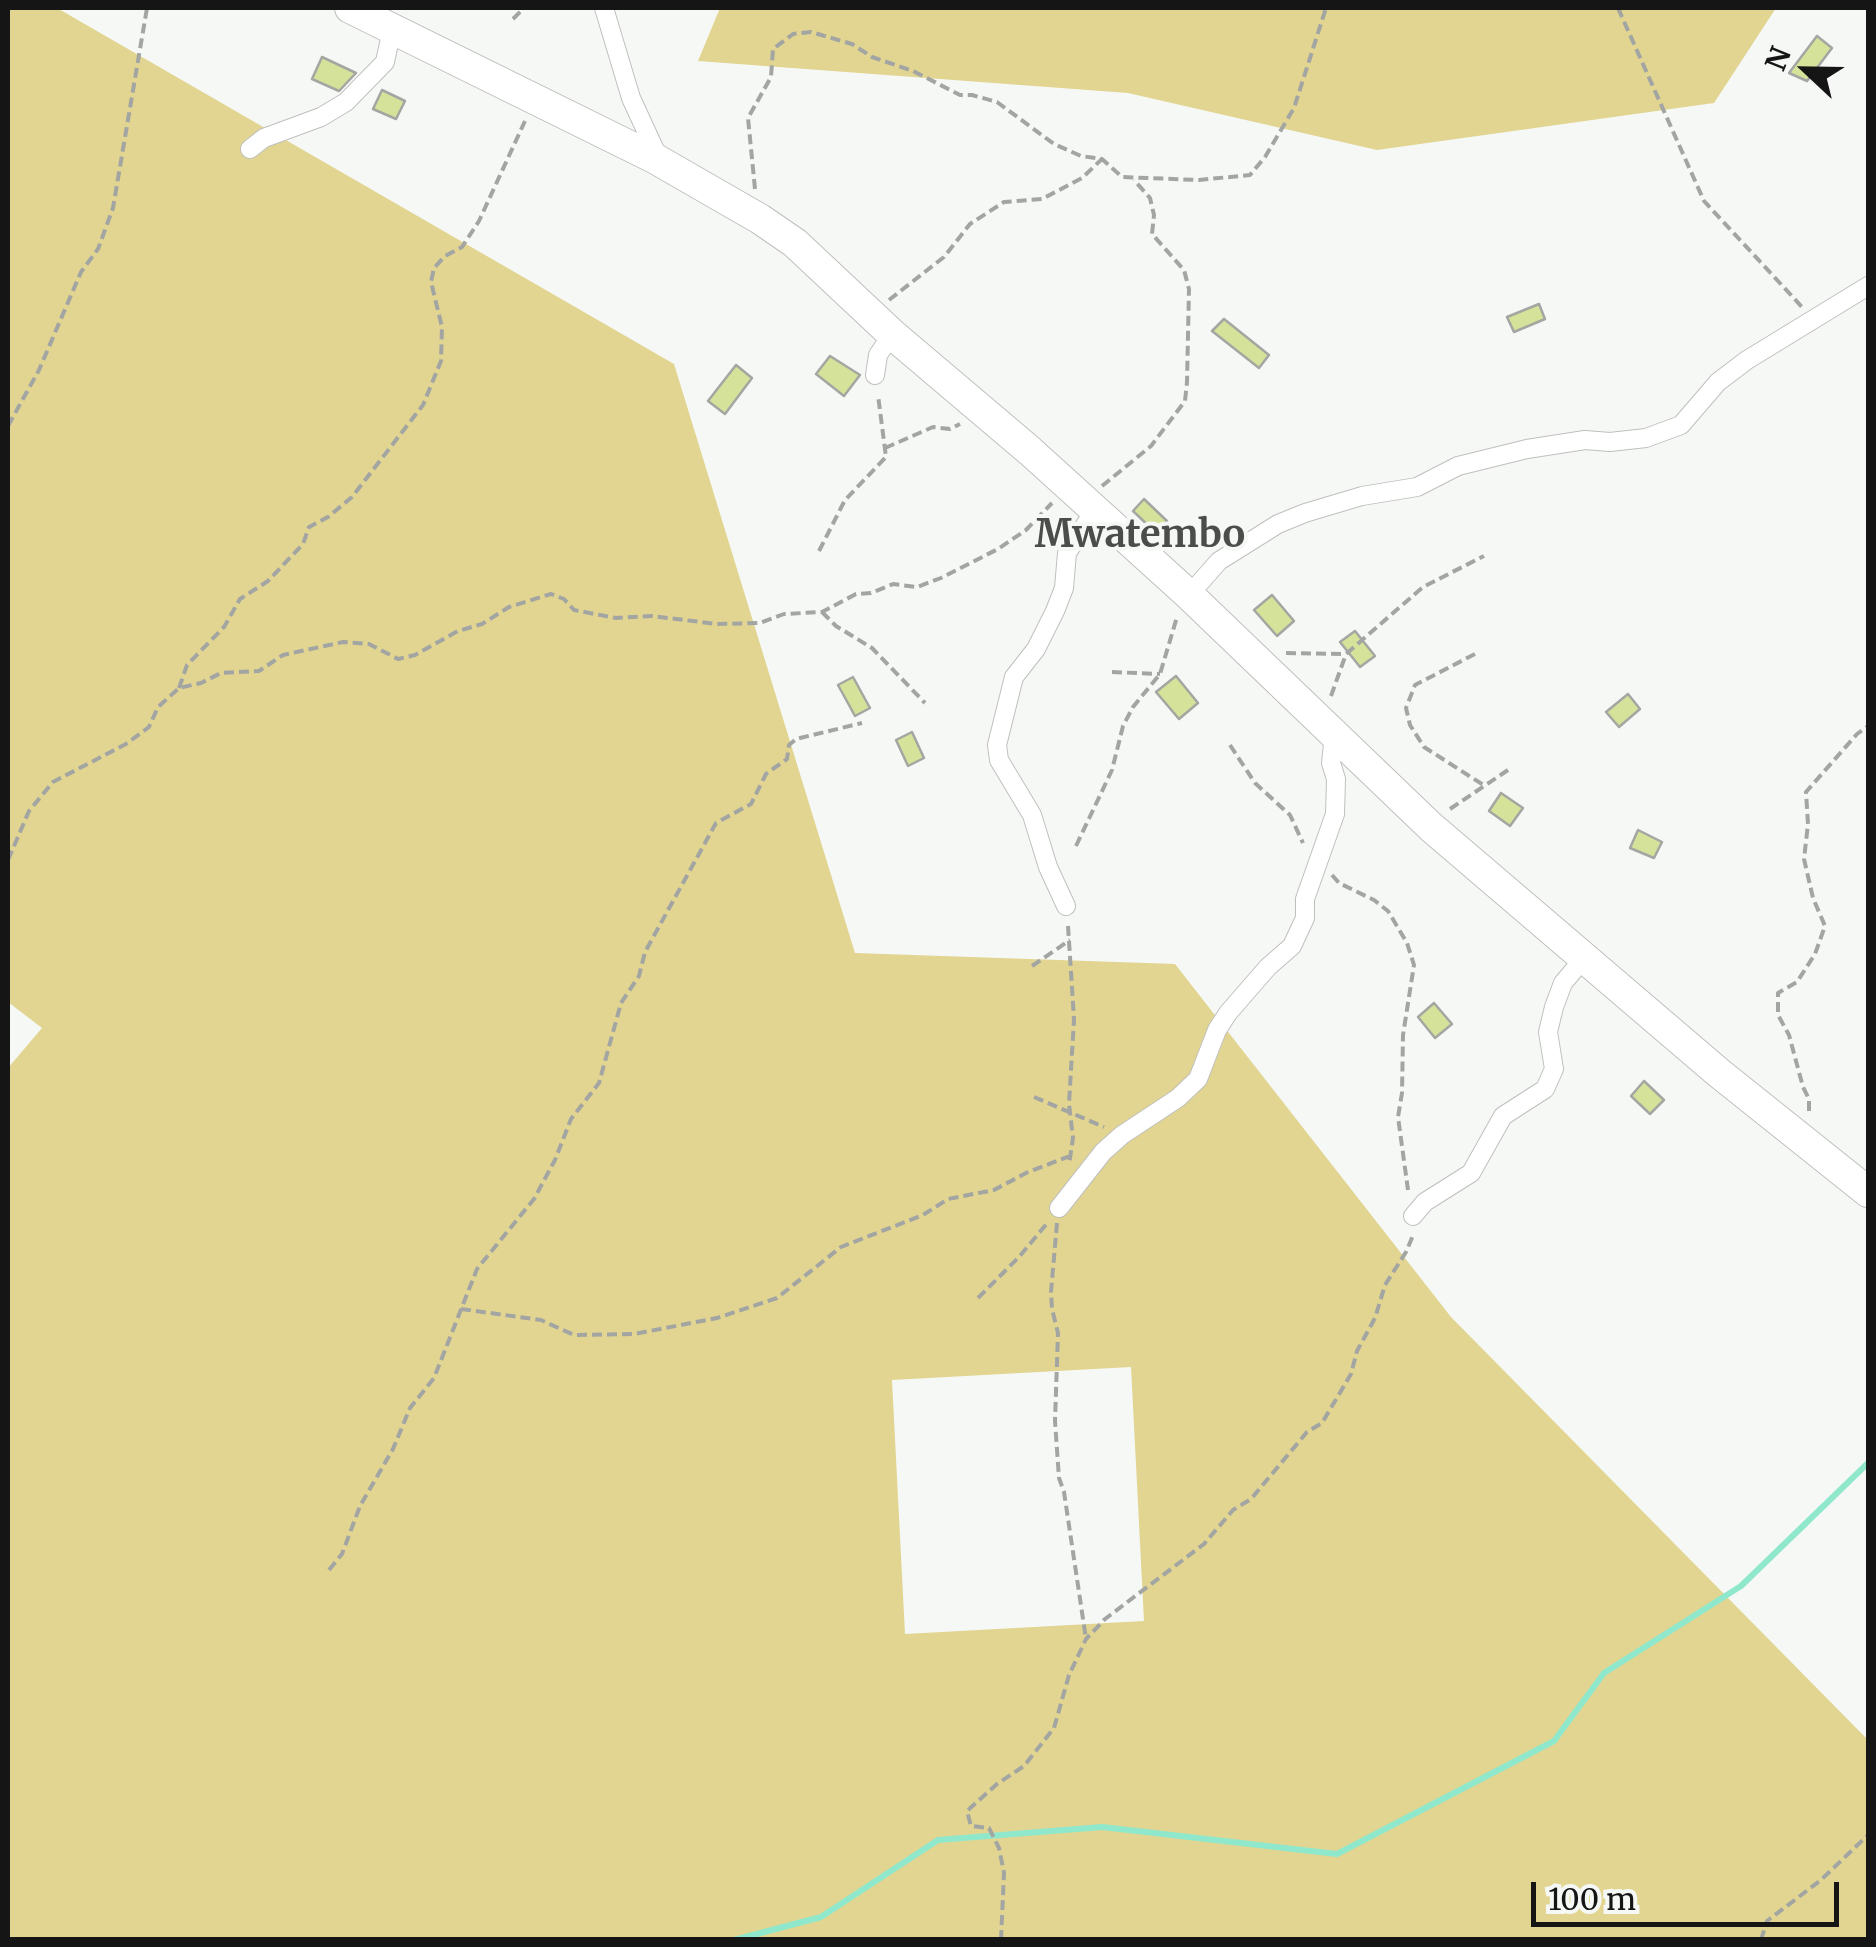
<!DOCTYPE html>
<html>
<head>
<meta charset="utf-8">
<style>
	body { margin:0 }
	#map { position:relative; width:1876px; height:1947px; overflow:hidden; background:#f6f8f6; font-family:Merriweather,serif }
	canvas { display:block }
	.frame { position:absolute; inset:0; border:10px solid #141514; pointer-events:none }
	.north { position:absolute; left:1756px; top:20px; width:100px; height:100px; -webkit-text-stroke:8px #f6f8f6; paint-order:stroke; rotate:292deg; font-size:28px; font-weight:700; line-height:40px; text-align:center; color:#141514 }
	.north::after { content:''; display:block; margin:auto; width:35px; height:45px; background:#141514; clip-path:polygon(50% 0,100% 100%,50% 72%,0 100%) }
	.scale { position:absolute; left:1531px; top:1882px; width:308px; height:45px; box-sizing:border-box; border:5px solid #141514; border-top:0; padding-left:12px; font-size:30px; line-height:35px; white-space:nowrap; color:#141514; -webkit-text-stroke:8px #f6f8f6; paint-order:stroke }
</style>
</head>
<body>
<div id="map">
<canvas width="1876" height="1947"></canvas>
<div class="frame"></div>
<div class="north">N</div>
<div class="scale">100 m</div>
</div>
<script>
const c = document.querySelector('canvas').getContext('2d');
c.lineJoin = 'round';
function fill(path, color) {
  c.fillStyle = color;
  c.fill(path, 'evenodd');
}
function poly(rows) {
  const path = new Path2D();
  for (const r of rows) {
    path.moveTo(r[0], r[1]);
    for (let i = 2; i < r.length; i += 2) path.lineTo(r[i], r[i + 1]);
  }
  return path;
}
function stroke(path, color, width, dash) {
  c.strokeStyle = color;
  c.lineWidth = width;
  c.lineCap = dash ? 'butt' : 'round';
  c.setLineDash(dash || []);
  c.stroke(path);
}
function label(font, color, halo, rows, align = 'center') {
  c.font = font + ' Merriweather,serif';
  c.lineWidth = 8;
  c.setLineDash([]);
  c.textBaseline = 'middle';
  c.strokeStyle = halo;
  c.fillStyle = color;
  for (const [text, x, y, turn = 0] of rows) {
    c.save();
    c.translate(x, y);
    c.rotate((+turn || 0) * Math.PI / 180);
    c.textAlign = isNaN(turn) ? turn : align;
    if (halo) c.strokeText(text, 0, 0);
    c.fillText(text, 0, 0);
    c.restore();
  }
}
const green = poly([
	[8,8,57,8,674,364,855,953,1175,964,1451,1317,1868,1740,1868,1939,8,1940,8,1068,42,1028,8,1002],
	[1131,1367,1144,1621,905,1634,892,1380],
	[720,8,1776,8,1714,103,1377,150,1128,93,698,61]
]);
const stream = poly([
	[734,1940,821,1917,938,1840,1102,1827,1337,1854,1554,1741,1604,1673,1741,1586,1868,1463]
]);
const building = poly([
	[1817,36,1832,48,1807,81,1789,73,1817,36],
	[322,57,356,73,339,91,312,79,322,57],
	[382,90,405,101,396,119,373,109,382,90],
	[1539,304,1545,319,1514,332,1507,317,1539,304],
	[1224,319,1269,355,1259,368,1212,331,1224,319],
	[830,356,860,375,844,396,816,374,830,356],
	[736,365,752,378,725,414,708,401,736,365],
	[1144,499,1167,521,1156,533,1133,511,1144,499],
	[1272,595,1294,621,1277,636,1254,610,1272,595],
	[1355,631,1375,656,1360,667,1340,642,1355,631],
	[1176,676,1198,703,1179,719,1156,692,1176,676],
	[853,677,870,708,855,716,838,685,853,677],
	[1628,694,1640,709,1619,727,1606,712,1628,694],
	[912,732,924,758,908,766,896,740,912,732],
	[1501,793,1523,808,1510,826,1489,811,1501,793],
	[1638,830,1662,842,1654,858,1630,848,1638,830],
	[1434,1003,1452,1024,1435,1038,1418,1017,1434,1003],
	[1644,1081,1664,1100,1650,1114,1631,1096,1644,1081]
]);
const path = poly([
	[1618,8,1704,201,1802,307],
	[513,19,524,8],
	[755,189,748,118,771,77,773,49,793,34,811,32,852,44,872,57,913,71,960,95,972,95,997,102,1054,144,1081,156,1102,159,1122,177,1199,180,1250,175,1265,157,1294,108,1326,8],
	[889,300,944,257,970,224,1004,202,1042,199,1082,178,1102,159],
	[8,426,39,370,81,272,98,249,113,208,147,8],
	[885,448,933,427,950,429,960,424],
	[1102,486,1151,446,1185,401,1187,382,1189,289,1184,270,1152,234,1154,215,1150,198,1134,180],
	[819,551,845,500,886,457,878,395],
	[822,612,836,626,872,648,925,703],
	[1286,653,1346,654],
	[1475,654,1415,685,1406,708,1410,725,1424,747,1485,786],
	[1112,672,1160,674],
	[179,688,187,665,224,627,240,599,268,581,303,544,309,527,328,517,352,497,423,405,441,361,442,327,431,282,434,268,445,256,462,247,479,221,525,121],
	[1331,696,1346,654,1423,587,1484,556],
	[1230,745,1255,783,1290,815,1303,843],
	[1450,809,1508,770],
	[1076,846,1112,770,1123,726,1133,707,1160,674,1177,617],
	[8,860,29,811,53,782,126,744,149,727,158,707,179,688,201,683,221,673,259,671,283,655,343,642,369,644,398,659,415,655,458,631,482,624,509,607,551,594,564,599,574,610,616,618,652,616,717,624,760,623,784,614,822,612,856,594,871,593,893,584,917,587,941,578,998,549,1026,530,1052,503],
	[1332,875,1339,883,1374,900,1388,911,1407,943,1414,965,1403,1035,1402,1093,1398,1117,1408,1190],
	[1068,926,1074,1019,1069,1104,1073,1138,1069,1165],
	[1032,966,1070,940],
	[1034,1097,1104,1127],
	[1809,1111,1809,1099,1803,1087,1789,1035,1778,1015,1778,993,1797,982,1815,954,1825,926,1813,898,1804,859,1808,824,1806,792,1857,734,1868,726],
	[1057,1223,1051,1292,1052,1309,1058,1333,1055,1421,1059,1478,1064,1492,1086,1639],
	[978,1298,1019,1257,1049,1221],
	[461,1309,541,1320,574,1335,634,1334,717,1318,777,1298,841,1247,923,1215,948,1199,994,1190,1028,1172,1070,1156],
	[329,1570,342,1554,360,1506,393,1449,410,1408,434,1378,477,1269,534,1199,555,1160,571,1119,599,1083,621,1003,639,976,645,952,716,823,751,804,766,774,787,759,789,745,796,739,862,723],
	[1001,1940,1004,1873,999,1848,989,1828,971,1826,967,1811,997,1784,1024,1766,1054,1728,1069,1675,1086,1639,1105,1619,1204,1544,1233,1510,1251,1499,1307,1432,1322,1423,1351,1374,1357,1351,1375,1318,1385,1285,1406,1252,1414,1233],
	[1761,1940,1767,1921,1821,1880,1868,1835]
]);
const minor = poly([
	[604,8,631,98,654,148,654,158],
	[250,149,264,138,321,117,346,102,385,62,392,29],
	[875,375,878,355,892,334],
	[1189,595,1219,561,1278,524,1305,513,1362,496,1417,487,1458,466,1527,449,1585,440,1610,442,1646,438,1681,425,1718,382,1747,360,1868,286],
	[1066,906,1048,867,1032,815,999,760,997,745,1014,677,1036,649,1055,611,1064,588,1067,553,1094,511],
	[1059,1208,1103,1152,1122,1135,1178,1098,1198,1079,1217,1030,1228,1013,1268,967,1292,946,1305,918,1305,899,1335,814,1336,779,1331,763,1334,735],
	[1413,1216,1425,1202,1471,1173,1503,1116,1545,1089,1554,1069,1548,1032,1554,1007,1563,983,1585,957]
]);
const trunk = poly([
	[350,8,654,158,760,219,795,243,892,334,1030,451,1189,595,1431,827,1719,1073,1868,1192]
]);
const quarterNames = [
	["Mwatembo",1140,536]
];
fill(green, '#e1d591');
stroke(stream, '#90e8cc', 6);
fill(building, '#d5e39a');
stroke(building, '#a5a5a2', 2.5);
stroke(minor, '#bfc0be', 20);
stroke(trunk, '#bfc0be', 32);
stroke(path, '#a3a5a3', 4, [10, 5]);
stroke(minor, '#fff', 18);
stroke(trunk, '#fff', 30);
label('bold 38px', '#4b4d4a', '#f6f8f6', quarterNames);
</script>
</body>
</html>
